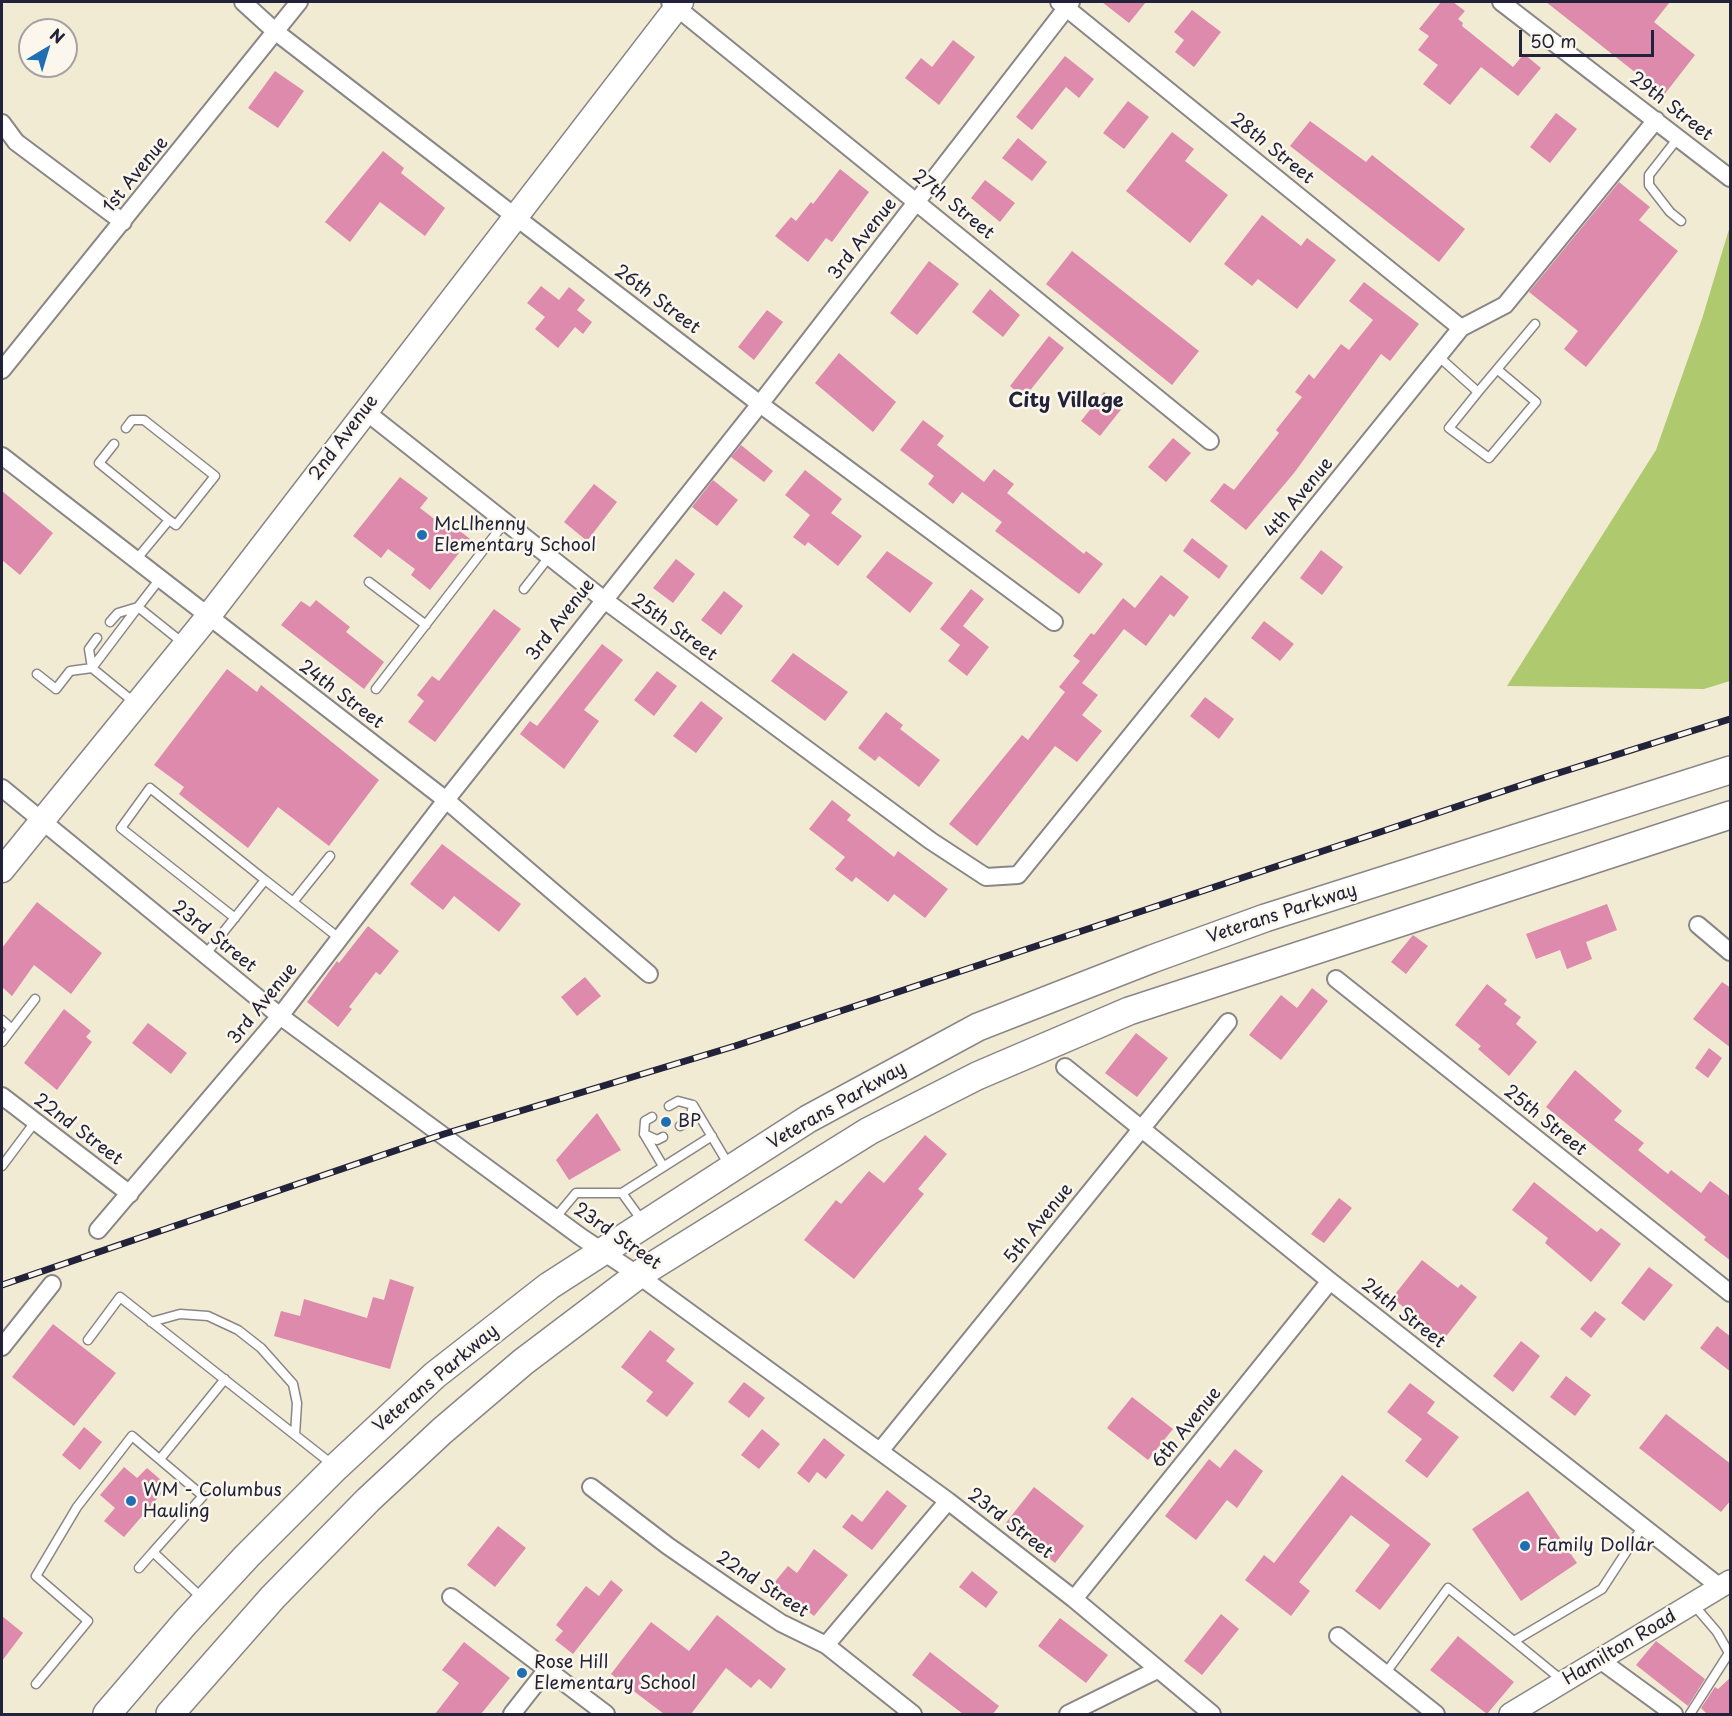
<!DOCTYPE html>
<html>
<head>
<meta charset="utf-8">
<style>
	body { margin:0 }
	#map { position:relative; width:1732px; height:1716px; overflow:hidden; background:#f2ebd4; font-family:"Playpen Sans",sans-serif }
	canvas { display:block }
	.frame { position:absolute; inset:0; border:3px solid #22223b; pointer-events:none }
	.north { position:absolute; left:18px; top:18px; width:60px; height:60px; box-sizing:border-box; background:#fbf7ec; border:2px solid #a4a2a5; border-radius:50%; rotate:38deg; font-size:16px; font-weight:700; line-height:24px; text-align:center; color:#22223b }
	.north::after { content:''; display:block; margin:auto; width:21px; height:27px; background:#1f6fb2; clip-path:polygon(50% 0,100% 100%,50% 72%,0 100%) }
	.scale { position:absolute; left:1519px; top:30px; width:135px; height:27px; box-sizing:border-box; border:3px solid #22223b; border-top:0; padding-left:8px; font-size:18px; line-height:21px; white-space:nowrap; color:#22223b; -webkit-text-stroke:4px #fbf7ec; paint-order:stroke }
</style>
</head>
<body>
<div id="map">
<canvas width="1732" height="1716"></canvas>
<div class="frame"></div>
<div class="north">N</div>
<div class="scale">50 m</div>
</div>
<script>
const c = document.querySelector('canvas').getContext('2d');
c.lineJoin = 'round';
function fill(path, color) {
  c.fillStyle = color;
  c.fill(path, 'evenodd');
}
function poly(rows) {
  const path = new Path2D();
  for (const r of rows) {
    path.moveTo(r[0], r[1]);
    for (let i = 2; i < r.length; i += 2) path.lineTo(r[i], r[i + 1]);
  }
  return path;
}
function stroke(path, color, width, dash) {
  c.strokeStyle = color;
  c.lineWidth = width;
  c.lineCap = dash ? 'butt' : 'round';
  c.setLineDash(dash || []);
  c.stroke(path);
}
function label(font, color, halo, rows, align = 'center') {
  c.font = font + ' "Playpen Sans",sans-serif';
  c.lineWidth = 5;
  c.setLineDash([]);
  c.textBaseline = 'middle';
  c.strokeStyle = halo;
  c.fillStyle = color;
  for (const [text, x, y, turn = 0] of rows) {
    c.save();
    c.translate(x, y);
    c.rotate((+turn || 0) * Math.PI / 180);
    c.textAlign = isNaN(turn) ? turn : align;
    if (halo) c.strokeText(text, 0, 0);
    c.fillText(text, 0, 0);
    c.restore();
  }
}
const green = poly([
	[1730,226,1730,681,1704,689,1507,686,1656,450,1702,319]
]);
const building = poly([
	[1102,2,1146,2,1129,23],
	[1441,2,1453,2,1465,11,1458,19,1463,23,1462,26,1513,67,1524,54,1541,68,1518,96,1481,67,1450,105,1423,84,1438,65,1418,50,1429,36,1419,29],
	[1546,2,1670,2,1654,22,1695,55,1664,95],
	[1192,10,1221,32,1194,67,1175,52,1184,40,1174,32],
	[953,40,975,57,939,105,905,78,921,58,932,67],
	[1065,56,1094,79,1079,98,1066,87,1032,130,1016,117],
	[275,71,304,91,278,128,248,108],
	[1128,101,1149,117,1124,149,1103,133],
	[1556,113,1577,129,1550,163,1530,147],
	[1310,121,1366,162,1372,155,1465,229,1439,262,1290,146],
	[1172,132,1194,149,1185,161,1228,195,1190,243,1126,191],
	[1018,138,1047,162,1032,181,1002,158],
	[383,151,404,168,401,173,445,208,425,236,380,202,350,242,325,222],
	[840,169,869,192,832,242,826,238,808,262,775,236,791,217,796,221,811,202,813,204],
	[985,180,1015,203,1000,222,971,198],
	[1619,182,1650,207,1639,220,1678,251,1586,367,1564,349,1578,331,1529,292],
	[1262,215,1301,246,1307,238,1336,260,1297,309,1258,279,1252,286,1224,264],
	[1072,251,1199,351,1172,385,1046,284],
	[929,261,959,284,917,335,890,313],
	[1364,282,1419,324,1390,361,1381,354,1294,473,1246,530,1210,501,1224,483,1234,490,1279,433,1276,430,1302,397,1295,392,1309,374,1314,379,1341,344,1349,350,1373,320,1349,301],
	[541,286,559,300,569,287,585,300,577,310,592,322,583,334,575,327,558,348,535,329,545,317,527,303],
	[990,289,1020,315,1003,337,972,312],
	[767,310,783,322,754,360,738,347],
	[1049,336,1064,348,1024,398,1010,386],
	[839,353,896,402,873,432,815,383],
	[1104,392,1123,407,1100,436,1081,421],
	[923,420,944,436,937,445,984,482,994,469,1014,484,1007,493,1084,554,1086,551,1103,564,1079,594,995,531,1002,522,962,492,953,504,928,484,934,476,900,450],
	[1173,438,1191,453,1166,482,1148,467],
	[741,445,773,471,764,482,731,457],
	[805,470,842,499,831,513,862,536,838,566,808,542,805,546,793,537,810,515,785,495],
	[400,477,428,498,420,508,446,528,450,523,470,539,430,590,411,575,415,569,388,549,381,558,353,536],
	[713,480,738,500,717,526,692,507],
	[594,484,617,502,587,541,564,522],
	[2,491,53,533,20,575,2,560],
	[1192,538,1228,566,1219,579,1183,551],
	[1321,550,1343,567,1322,595,1300,578],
	[887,551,933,583,910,613,866,577],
	[676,559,695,574,673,603,653,588],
	[1161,575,1189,597,1174,617,1170,614,1146,646,1124,629,1082,683,1098,695,1082,715,1102,731,1077,762,1055,746,977,846,949,824,1022,735,1028,740,1065,692,1059,687,1080,661,1073,656,1091,633,1094,635,1123,598,1135,608],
	[971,589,984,599,963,626,989,647,967,676,948,661,960,645,940,629],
	[724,591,743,606,721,635,701,620],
	[316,600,350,627,346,632,384,662,364,689,281,625,301,601,310,607],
	[494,609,521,629,435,742,408,722,424,701,417,695,432,676,439,681],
	[1264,621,1294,644,1280,661,1251,638],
	[602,644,623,660,584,710,599,721,564,769,520,734,530,721,537,726],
	[793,653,848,692,825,721,771,681],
	[227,669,257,692,261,685,379,780,329,846,278,807,248,848,179,794,184,787,154,765],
	[657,671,677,686,654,716,634,700],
	[1205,697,1234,719,1219,739,1190,716],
	[701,701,723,718,696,753,673,736],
	[886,712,903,725,900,729,940,760,919,787,879,756,875,761,858,748],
	[832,800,851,815,847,820,894,857,898,851,948,889,925,918,894,894,888,902,856,877,852,882,835,869,845,857,809,829],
	[442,844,521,904,499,932,454,896,443,910,410,884],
	[37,902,102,953,71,994,34,965,12,996,2,987,2,948],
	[1607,904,1617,930,1586,942,1592,959,1567,969,1560,950,1536,959,1526,934],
	[368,926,399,951,380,975,376,972,349,1007,352,1009,338,1027,307,1002,337,961,339,963],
	[1413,935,1428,946,1406,974,1391,962],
	[585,977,601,996,577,1016,561,997],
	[1722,982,1731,988,1731,1048,1693,1019],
	[1487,984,1507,1000,1504,1004,1521,1017,1516,1024,1537,1042,1509,1076,1478,1049,1481,1046,1455,1025],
	[1312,988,1328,1001,1281,1060,1249,1035,1281,995,1297,1008],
	[64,1009,91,1031,86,1037,92,1042,57,1090,24,1063],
	[148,1023,187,1053,171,1074,132,1043],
	[1136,1033,1168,1058,1137,1097,1105,1073],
	[1709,1048,1722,1058,1708,1078,1695,1068],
	[1575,1070,1622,1111,1614,1120,1644,1143,1638,1150,1668,1174,1671,1170,1701,1193,1710,1181,1731,1197,1731,1261,1704,1240,1706,1237,1546,1107],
	[597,1113,621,1150,569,1180,556,1160],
	[925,1135,947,1154,918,1189,924,1194,854,1279,804,1240,836,1200,841,1204,869,1171,884,1183],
	[1534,1182,1597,1232,1601,1228,1621,1244,1591,1282,1545,1243,1548,1238,1512,1210],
	[1339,1198,1352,1208,1324,1243,1311,1234],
	[1422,1260,1458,1288,1461,1284,1477,1297,1444,1339,1392,1298],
	[1649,1267,1673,1285,1644,1321,1621,1303],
	[390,1279,414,1287,390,1369,274,1336,281,1311,300,1316,304,1299,367,1318,373,1297,384,1300],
	[1595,1311,1606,1319,1591,1338,1580,1329],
	[53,1324,116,1373,74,1426,12,1377],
	[1717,1326,1731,1337,1731,1372,1700,1348],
	[650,1330,675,1349,666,1361,694,1383,667,1417,646,1401,653,1392,621,1367],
	[1521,1341,1540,1356,1513,1392,1493,1376],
	[1566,1376,1591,1395,1575,1416,1550,1397],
	[744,1382,765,1398,749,1418,728,1402],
	[1410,1383,1435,1402,1427,1413,1459,1437,1427,1478,1405,1461,1422,1439,1387,1412],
	[1132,1397,1173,1429,1148,1460,1107,1428],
	[1666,1414,1731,1464,1731,1500,1721,1512,1639,1448],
	[84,1427,102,1442,80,1470,62,1455],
	[762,1429,780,1444,759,1469,741,1455],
	[824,1438,845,1455,826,1479,817,1472,809,1483,797,1473],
	[1235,1449,1263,1471,1237,1508,1227,1500,1196,1540,1165,1516,1209,1459,1220,1468],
	[124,1467,137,1478,147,1468,168,1486,124,1537,104,1521,115,1508,100,1495],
	[1342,1475,1431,1544,1380,1610,1355,1591,1390,1545,1351,1515,1299,1582,1310,1591,1291,1616,1245,1580,1264,1555,1274,1563],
	[1034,1487,1084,1526,1055,1563,1005,1524],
	[887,1490,907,1506,872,1550,842,1527,852,1514,862,1522],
	[1528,1491,1577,1563,1521,1601,1472,1529],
	[498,1526,526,1548,495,1587,467,1565],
	[814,1549,848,1575,814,1616,773,1584,788,1566,797,1573],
	[972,1571,998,1592,986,1608,959,1587],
	[611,1580,623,1590,573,1654,555,1640,563,1631,556,1625,586,1586,599,1596],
	[1221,1614,1239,1629,1202,1675,1184,1661],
	[717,1615,786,1669,771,1689,759,1679,751,1688,726,1668,691,1714,664,1714,611,1674,651,1622,689,1651],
	[2,1616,23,1633,2,1661],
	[1060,1618,1108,1655,1086,1683,1038,1646],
	[1458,1636,1514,1682,1487,1714,1430,1670],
	[1656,1641,1705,1679,1688,1706,1636,1665],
	[464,1642,510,1678,481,1714,435,1714,459,1683,442,1670],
	[930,1652,999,1706,993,1714,963,1714,912,1675],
	[1731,1677,1731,1714,1707,1714,1701,1708,1715,1687,1718,1689]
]);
const service = poly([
	[1678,138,1649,175,1649,185,1670,212,1681,221],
	[1438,356,1478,392,1535,324],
	[1478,392,1449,428,1489,458,1536,402,1498,370],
	[126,428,132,420,144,420,215,476,176,525,169,520],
	[114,444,99,463,169,520,135,561],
	[369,582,426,625],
	[524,589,549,557],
	[110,622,118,613,138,607,159,580],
	[37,674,56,689,70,671,92,668,89,649,97,638],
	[376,689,505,522],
	[135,703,92,668,138,607,183,643],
	[293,902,330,856],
	[235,918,121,828,150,788,265,880],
	[205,955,265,880,339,938],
	[2,1020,12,1029,2,1042],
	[12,1029,35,999],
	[693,1105,730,1167],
	[669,1106,678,1101,693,1105,690,1120,680,1126],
	[652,1117,645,1121,644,1134,657,1140,663,1137],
	[644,1134,663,1166],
	[2,1166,35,1122],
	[622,1193,643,1222],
	[556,1217,576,1193,622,1193,712,1136],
	[151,1322,180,1314,208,1316,238,1330,261,1348,293,1384,297,1403,295,1435],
	[88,1340,120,1297,333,1465],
	[160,1459,225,1379],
	[139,1568,153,1552],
	[1385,1674,1448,1588,1514,1641],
	[1563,1681,1514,1641,1602,1589,1643,1526],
	[36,1684,88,1621,36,1576,77,1507,132,1436,203,1496,153,1552,203,1599],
	[1690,1714,1729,1653,1717,1632,1693,1604]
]);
const minor = poly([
	[243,2,276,32,517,218,760,404,1054,622],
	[670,2,1210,441],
	[1059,2,1461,328],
	[1501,2,1730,178],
	[2,123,16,142,123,222],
	[2,370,299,2],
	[365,411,603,599,931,841,986,877,1018,875,1461,328,1505,305,1656,120],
	[2,456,446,800,649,974],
	[2,788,280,1016,581,1237,638,1275,948,1501,1074,1599,1212,1714],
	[1698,925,1730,952],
	[1336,979,1730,1293],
	[1065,1067,1330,1281,1720,1587],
	[2,1096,130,1194],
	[98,1230,280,1016,446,800,760,404,1071,2],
	[2,1347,52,1284],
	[880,1451,1228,1022],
	[591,1487,668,1546,736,1593,781,1623,826,1645,913,1714],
	[451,1597,606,1714],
	[1074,1599,1330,1281],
	[1338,1636,1436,1714],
	[826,1645,948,1501],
	[1600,1660,1674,1714],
	[512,1714,548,1668],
	[1068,1714,1157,1670]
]);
const tertiary = poly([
	[1510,1714,1730,1581]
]);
const secondary = poly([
	[2,870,207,618,681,2]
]);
const primary = poly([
	[107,1714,185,1623,247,1556,336,1467,435,1375,549,1286,808,1119,978,1027,1152,959,1265,918,1730,770],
	[170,1714,273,1597,368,1500,442,1431,523,1362,638,1275,869,1131,977,1076,1129,1011,1730,815]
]);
const rail = poly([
	[2,1285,444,1134,735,1046,1549,776,1730,719]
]);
const markers = [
	[422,535,6,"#1f6fb2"],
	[666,1122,6,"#1f6fb2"],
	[131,1501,6,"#1f6fb2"],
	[1525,1546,6,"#1f6fb2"],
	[522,1673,6,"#1f6fb2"]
];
const streetNames = [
	["29th Street",1671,107,38],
	["28th Street",1272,149,39],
	["1st Avenue",136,175,-51],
	["27th Street",953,205,39],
	["3rd Avenue",863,239,-52],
	["26th Street",657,300,37],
	["2nd Avenue",344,438,-53],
	["4th Avenue",1299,498,-51],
	["3rd Avenue",561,620,-52],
	["25th Street",674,628,36],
	["24th Street",341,695,37],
	["Veterans Parkway",1282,914,-18],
	["23rd Street",214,937,39],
	["3rd Avenue",263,1004,-51],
	["Veterans Parkway",837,1106,-30],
	["25th Street",1545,1121,39],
	["22nd Street",78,1130,37],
	["5th Avenue",1039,1224,-51],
	["23rd Street",617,1237,35],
	["24th Street",1403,1314,38],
	["Veterans Parkway",436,1379,-40],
	["6th Avenue",1187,1428,-51],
	["23rd Street",1010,1524,38],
	["22nd Street",762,1585,33],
	["Hamilton Road",1620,1648,-31]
];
const poiNames = [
	["McLlhenny",434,525],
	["Elementary School",434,546],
	["BP",678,1122],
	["WM - Columbus",143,1491],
	["Hauling",143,1512],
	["Family Dollar",1537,1546],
	["Rose Hill",534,1663],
	["Elementary School",534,1684]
];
const neighbourhoodNames = [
	["City Village",1066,401]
];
fill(green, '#afc96e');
fill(building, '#dd8aac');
stroke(service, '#8a8688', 11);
stroke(minor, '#8a8688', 20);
stroke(tertiary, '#8a8688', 24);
stroke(secondary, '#8a8688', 27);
stroke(primary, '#8a8688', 30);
stroke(service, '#fff', 8);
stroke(minor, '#fff', 16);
stroke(tertiary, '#fff', 21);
stroke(secondary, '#fff', 24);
stroke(primary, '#fff', 27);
stroke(rail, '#22223b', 7);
stroke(rail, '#fbf7ec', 4.5, [14]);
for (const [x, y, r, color] of markers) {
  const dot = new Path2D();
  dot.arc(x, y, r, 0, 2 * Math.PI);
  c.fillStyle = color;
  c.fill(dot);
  stroke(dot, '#fbf7ec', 2);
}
label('18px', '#22223b', '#fbf7ec', streetNames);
label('18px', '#22223b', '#fbf7ec', poiNames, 'left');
label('bold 20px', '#22223b', '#fbf7ec', neighbourhoodNames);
</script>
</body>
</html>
